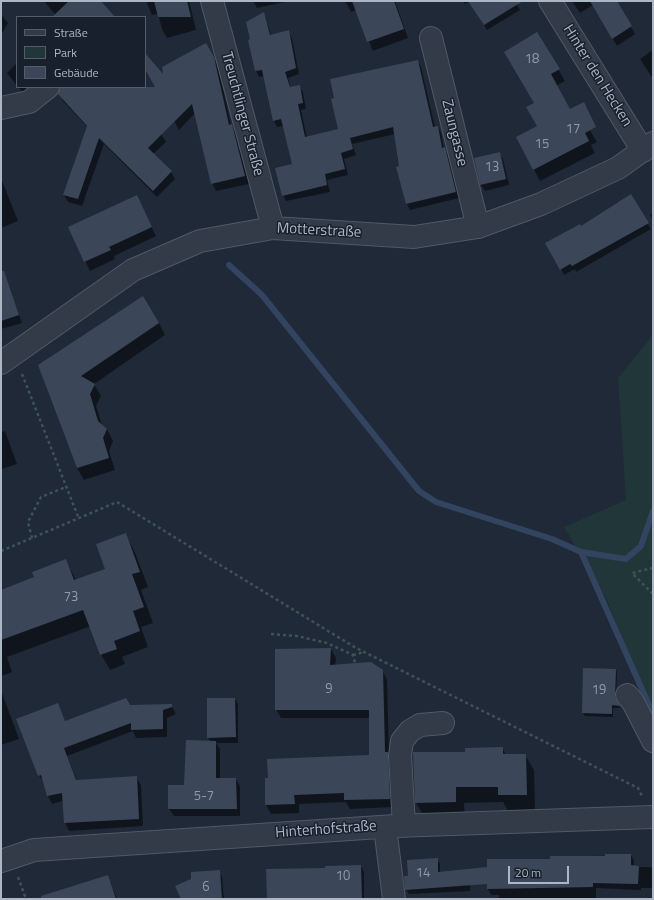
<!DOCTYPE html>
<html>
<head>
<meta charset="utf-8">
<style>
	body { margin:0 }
	#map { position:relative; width:654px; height:900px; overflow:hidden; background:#1f2938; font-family:"Titillium Web",sans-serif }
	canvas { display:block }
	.frame { position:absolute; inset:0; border:2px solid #adb6c5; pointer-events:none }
	.legend { position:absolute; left:16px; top:16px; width:130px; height:72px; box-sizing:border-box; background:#18202d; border:1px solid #545c6a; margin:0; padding:5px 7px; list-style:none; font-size:12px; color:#adb6c5 }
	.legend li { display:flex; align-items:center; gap:8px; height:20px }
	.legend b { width:20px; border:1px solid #545c6a }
	.scale { position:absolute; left:508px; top:866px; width:61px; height:18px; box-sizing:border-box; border:2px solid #adb6c5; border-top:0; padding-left:5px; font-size:12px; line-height:14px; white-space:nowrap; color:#adb6c5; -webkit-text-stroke:3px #18202d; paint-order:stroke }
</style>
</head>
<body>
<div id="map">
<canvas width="654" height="900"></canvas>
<div class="frame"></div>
<ul class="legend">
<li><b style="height:5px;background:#333b48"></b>Straße</li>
<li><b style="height:11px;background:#213639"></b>Park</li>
<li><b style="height:11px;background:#3b4758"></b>Gebäude</li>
</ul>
<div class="scale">20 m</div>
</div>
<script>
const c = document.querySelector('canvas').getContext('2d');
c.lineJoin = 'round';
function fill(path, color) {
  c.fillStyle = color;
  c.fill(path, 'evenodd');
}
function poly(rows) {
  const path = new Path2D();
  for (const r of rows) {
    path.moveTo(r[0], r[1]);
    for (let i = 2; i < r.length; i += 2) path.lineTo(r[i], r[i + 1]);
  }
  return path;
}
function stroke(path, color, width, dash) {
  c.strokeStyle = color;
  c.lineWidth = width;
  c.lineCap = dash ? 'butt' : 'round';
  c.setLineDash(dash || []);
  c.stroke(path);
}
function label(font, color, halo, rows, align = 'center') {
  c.font = font + ' "Titillium Web",sans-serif';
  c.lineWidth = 3;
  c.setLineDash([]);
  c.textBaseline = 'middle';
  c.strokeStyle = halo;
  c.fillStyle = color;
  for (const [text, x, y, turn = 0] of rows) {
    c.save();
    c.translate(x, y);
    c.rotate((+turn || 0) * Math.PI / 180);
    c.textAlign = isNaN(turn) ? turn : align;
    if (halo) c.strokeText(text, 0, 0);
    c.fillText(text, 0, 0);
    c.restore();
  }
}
const green = poly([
	[653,335,653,712,605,596,564,527,626,500,618,378]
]);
const shadow = poly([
	[44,1,100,1,113,17,57,17],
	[146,1,189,1,196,30,167,38,162,29,158,14,152,15],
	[253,1,284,1,285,2,257,8],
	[345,1,395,1,408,38,373,51,356,10,351,12],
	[463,1,515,1,520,10,487,30,470,1,465,4],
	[572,1,616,1,635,34,617,46,593,5,580,13],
	[264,13,271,35,288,32,292,38,299,74,288,78,291,88,299,86,303,92,306,109,301,110,307,138,340,130,418,61,421,67,435,127,438,127,441,133,444,149,448,154,459,198,410,210,407,204,398,168,400,167,395,134,352,144,356,155,344,159,348,175,327,180,330,192,286,201,283,195,293,165,284,126,277,127,274,121,265,76,259,77,256,71,252,40],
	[1,14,8,23,1,35],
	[537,33,565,81,556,86,570,110,576,107,597,142,591,145,595,153,540,181,517,138,538,127,535,103],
	[206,44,218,66,231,125,236,133,249,184,216,191,212,183,195,113,179,130,145,67,145,54,165,78],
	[653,50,653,79,640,59],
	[17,63,17,86,7,73],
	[18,87,37,87,26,96],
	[61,87,113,87,161,134,166,142,153,154,171,172,175,179,157,197,104,144,82,206,68,202,64,195,88,128,63,101,59,94],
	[499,153,503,159,509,185,485,191,481,185,475,159],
	[1,178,18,221,1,228],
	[631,196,651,229,576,272,575,269,564,275,547,243,580,227],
	[141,205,156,236,114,256,115,259,90,271,69,228],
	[653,213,653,219,650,215],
	[8,285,22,323,1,329,1,287],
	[159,323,165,335,94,384,101,396,96,406,102,425,107,429,113,441,109,451,115,470,84,480,77,468,39,366],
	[5,431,17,464,2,469,1,432],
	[125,535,134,550,148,587,141,590,153,623,141,627,148,647,122,657,125,664,110,670,101,654,91,626,7,657,12,672,1,676,1,591,36,578,66,561,76,580,107,569],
	[331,649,336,658,335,665,382,670,387,680,389,757,394,807,350,809,346,802,299,804,299,813,271,814,266,805,370,756,370,718,281,718,276,709],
	[584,669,616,670,617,672,616,701,620,708,613,708,613,717,585,716,583,713],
	[2,693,19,739,1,745,1,694],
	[235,699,238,704,238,743,216,743,220,749,220,779,236,779,240,786,240,816,174,816,169,809,169,786,185,786,211,742,208,738],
	[57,704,65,721,130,706,171,705,176,714,167,718,167,737,136,738,133,731,67,756,77,781,136,777,141,785,143,826,69,831,65,823,63,801,52,804,48,796,45,783,39,776,17,720],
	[502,748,506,755,525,755,534,770,535,810,508,811,503,802,464,803,465,818,425,818,416,803],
	[631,855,634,861,634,867,653,867,653,888,641,888,641,890,596,888,596,899,499,899,499,895,491,895,488,889,485,868,551,860,551,857],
	[437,859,440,864,440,873,470,875,470,891,409,894,406,889],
	[361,866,364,872,364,899,268,899,326,869],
	[219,871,222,877,224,899,182,899],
	[108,876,117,899,63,899]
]);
const stream = poly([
	[229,265,262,295,419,491,436,502,552,539,581,552,626,559,641,546,653,511],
	[581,552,653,714]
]);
const building = poly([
	[69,1,101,1,115,17,52,17],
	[154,1,187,1,191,17,158,17],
	[352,1,394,1,404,29,367,42],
	[468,1,523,1,484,25],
	[590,1,617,1,632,26,612,39],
	[264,12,270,35,289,30,296,68,285,72,290,87,300,85,303,103,298,104,305,137,338,129,331,99,334,98,330,79,418,60,433,127,438,126,442,148,445,147,456,192,406,204,396,167,399,166,393,127,350,138,353,149,341,153,345,169,325,174,327,185,282,196,275,168,292,164,281,119,273,121,262,70,255,71,248,40,250,39,246,22],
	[537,32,560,69,551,74,570,109,584,102,596,127,585,133,589,141,533,170,516,137,537,126,526,107,534,103,504,52],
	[206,43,214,57,229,125,232,124,245,176,211,184,192,104,148,148,172,171,153,191,99,138,78,199,63,195,87,126,58,94,60,87,155,87,145,69,145,53,163,74,162,67],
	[500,152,506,179,480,185,474,158],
	[631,194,649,223,572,266,570,264,560,270,545,243,580,224,581,226],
	[137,195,152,227,109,247,111,250,84,262,68,227],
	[1,271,4,271,19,315,1,321],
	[143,296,159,323,81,376,95,384,90,394,98,421,107,429,103,438,109,458,77,468,38,365],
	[126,533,140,572,132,574,144,607,133,611,140,631,114,641,117,649,100,655,83,610,1,640,1,590,34,577,32,572,66,559,74,580,105,569,96,544],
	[331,648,330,665,371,662,383,670,385,752,388,752,390,799,344,800,344,793,294,795,295,804,265,805,265,778,268,778,267,759,369,755,369,710,275,710,275,649],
	[583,668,616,669,615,697,620,706,612,705,612,714,582,713],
	[126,698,130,705,172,704,172,707,163,710,163,729,131,730,131,723,64,748,76,780,137,776,139,819,64,823,62,793,47,796,41,775,38,776,16,719,58,703,65,721],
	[207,698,235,698,236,737,207,738],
	[186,740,216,741,216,778,236,778,237,809,168,809,168,785,184,785],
	[503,747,503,754,526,754,527,795,498,795,498,787,456,787,456,802,415,803,413,752,465,752,465,748],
	[605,854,631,854,631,865,639,866,638,884,593,883,593,887,487,889,487,884,405,890,404,876,408,876,407,860,438,858,438,872,487,867,487,859,550,859,550,856,605,856],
	[361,865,362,899,267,899,266,869,325,868,325,866],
	[220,870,222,899,181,899,175,886,191,879,191,872],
	[108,875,116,899,41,899,41,896]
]);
const path = poly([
	[22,374,79,519],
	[32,538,28,522,41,497,66,487],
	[1,551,117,502,356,648,638,788,642,796],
	[653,568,632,573,653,594],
	[271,634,297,636,327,643,353,655,355,663],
	[353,655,364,652],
	[18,877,26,899]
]);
const minor = poly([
	[212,1,273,228],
	[550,1,643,151],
	[431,38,478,227],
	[1,108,29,102,48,87],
	[1,363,133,270,200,241,273,228,414,237,478,227,541,204,618,168,653,143],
	[627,695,633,702,653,741],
	[404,826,400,756,402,741,410,731,420,725,443,723],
	[385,827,394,899],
	[1,861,34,850,395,826,653,817]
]);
const numberNames = [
	["18",532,60],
	["17",573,130],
	["15",542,145],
	["13",492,168],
	["73",71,598],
	["9",329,690],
	["19",599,691],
	["5-7",204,797],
	["14",423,874],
	["10",343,877],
	["6",206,888]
];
const streetNames = [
	["Hinter den Hecken",597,76,58],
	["Treuchtlinger Straße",242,114,75],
	["Zaungasse",454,133,76],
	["Motterstraße",319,231,3],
	["Hinterhofstraße",326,830,-4]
];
fill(green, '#213639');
fill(shadow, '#0007');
stroke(stream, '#324460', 6);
fill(building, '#3b4758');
stroke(minor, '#505966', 24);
stroke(path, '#3e5356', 2.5, [3, 3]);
stroke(minor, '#333b48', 22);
label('13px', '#909aaa', null, numberNames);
label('15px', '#adb6c5', '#18202d', streetNames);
</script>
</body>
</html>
